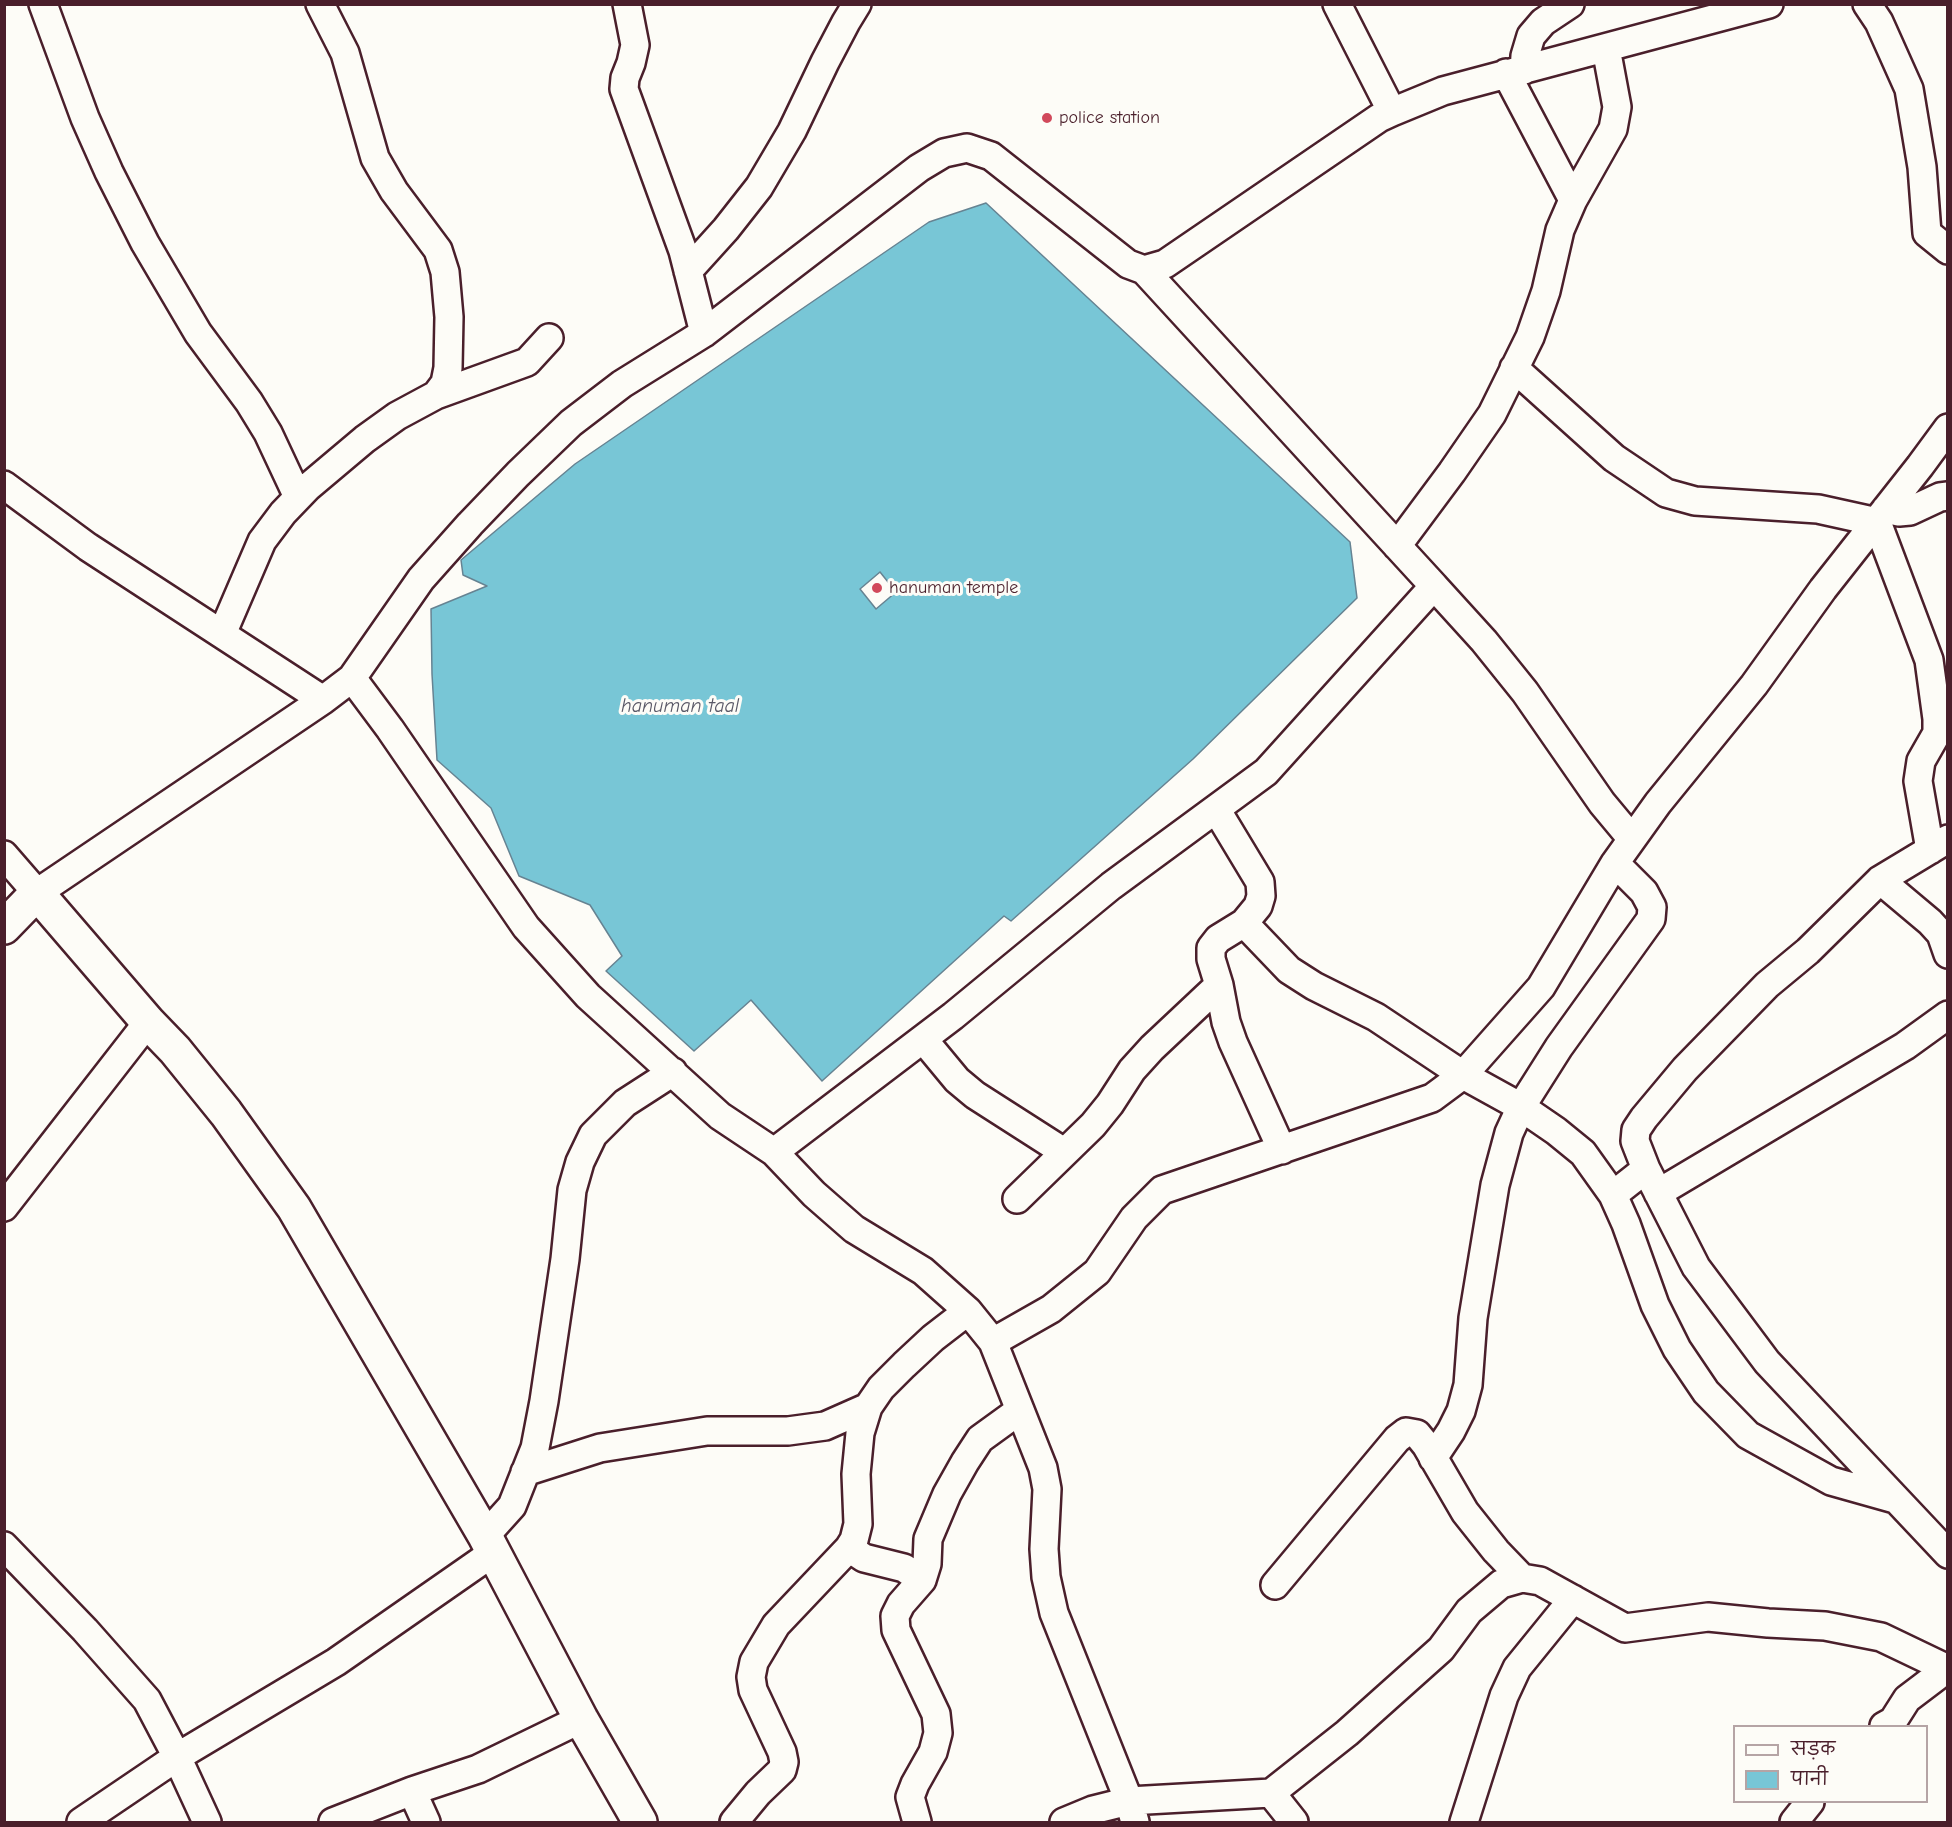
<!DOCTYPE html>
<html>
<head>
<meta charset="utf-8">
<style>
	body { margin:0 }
	#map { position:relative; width:1952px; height:1827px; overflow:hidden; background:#fdfcf7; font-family:"Comic Neue","Playpen Sans Deva",sans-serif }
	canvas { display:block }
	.frame { position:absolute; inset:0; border:6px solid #4a1f2b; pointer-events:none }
	.legend { position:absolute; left:1733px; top:1725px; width:195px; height:78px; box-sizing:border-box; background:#fdfcf7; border:2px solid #b5a4a5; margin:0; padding:8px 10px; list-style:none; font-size:18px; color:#4a1f2b }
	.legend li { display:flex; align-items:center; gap:12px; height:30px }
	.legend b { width:30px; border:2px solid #b5a4a5 }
</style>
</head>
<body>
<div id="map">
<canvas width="1952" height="1827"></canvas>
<div class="frame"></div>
<ul class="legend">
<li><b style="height:8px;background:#fdfcf7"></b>सड़क</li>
<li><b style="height:16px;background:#78c6d6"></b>पानी</li>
</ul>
</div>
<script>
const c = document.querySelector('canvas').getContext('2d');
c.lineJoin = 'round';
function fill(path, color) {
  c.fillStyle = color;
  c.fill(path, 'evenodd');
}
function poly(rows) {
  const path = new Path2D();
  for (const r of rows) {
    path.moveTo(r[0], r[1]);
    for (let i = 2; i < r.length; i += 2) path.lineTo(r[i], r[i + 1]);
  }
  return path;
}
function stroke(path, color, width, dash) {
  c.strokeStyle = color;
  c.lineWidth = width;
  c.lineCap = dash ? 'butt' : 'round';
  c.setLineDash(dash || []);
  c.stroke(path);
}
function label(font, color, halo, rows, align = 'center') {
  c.font = font + ' "Comic Neue",sans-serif';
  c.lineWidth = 6;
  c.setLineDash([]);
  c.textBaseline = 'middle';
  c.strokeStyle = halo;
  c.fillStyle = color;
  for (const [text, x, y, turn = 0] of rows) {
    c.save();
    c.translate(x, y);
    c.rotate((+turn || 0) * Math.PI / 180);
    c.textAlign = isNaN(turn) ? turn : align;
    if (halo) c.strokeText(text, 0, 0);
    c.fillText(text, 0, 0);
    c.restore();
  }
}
const water = poly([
	[986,203,1350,542,1357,598,1193,759,1011,921,1004,916,822,1081,751,1000,694,1051,606,971,622,956,590,905,519,876,491,808,437,760,432,674,431,609,487,586,463,575,461,560,575,464,929,222,986,203],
	[880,572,896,592,876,609,860,589,880,572]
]);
const minor = poly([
	[43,4,85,118,109,172,145,243,198,333,249,402,268,433,298,497],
	[627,4,635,45,631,63,625,78,624,89,683,251,704,333],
	[1337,4,1392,112],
	[1867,4,1879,22,1909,89,1922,167,1927,233,1948,250],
	[1524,70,1525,56,1531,36,1543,22,1570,4],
	[1506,73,1573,200],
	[688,271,726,229,759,187,792,131,825,62,846,22,857,4],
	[1514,368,1614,458,1666,493,1695,501,1818,509,1877,522,1929,660,1937,719,1937,733,1921,761,1918,781,1930,850],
	[436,395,527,362,549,338],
	[4,485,88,547,323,700],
	[1886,509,1899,512,1910,511,1940,497,1948,496],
	[1397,546,1452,472,1492,414,1530,337,1546,291,1560,230,1573,200,1613,129,1617,107,1606,48],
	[1434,586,1484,641,1525,692,1602,803,1632,839],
	[222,634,262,541,283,513,308,487,365,439,397,416,436,395,445,383,448,368,449,317,445,272,438,250,394,191,375,158,345,53,320,4],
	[352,678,390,729,526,927,588,996,720,1116,774,1152,814,1194,854,1229,923,1271,968,1311,993,1342,1043,1468,1047,1489,1044,1549,1046,1577,1054,1613,1129,1801,1135,1822],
	[1216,809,1260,882,1261,896,1258,906,1244,923,1218,939,1211,948,1211,959,1219,985,1226,1022,1233,1042,1282,1150],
	[1948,839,1880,880,1808,951,1767,985,1685,1069,1644,1118,1636,1130,1635,1141,1646,1169,1696,1267,1767,1362,1948,1554],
	[4,855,37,893,323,700,352,678,421,579,470,524,518,474,571,423,622,384,704,333,919,168,944,153,967,148,991,156,1128,264,1144,270,1165,264,1379,118,1392,112,1443,91,1769,4],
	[1880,880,1930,922,1941,934,1948,954],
	[1244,923,1289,970,1314,986,1376,1017,1463,1075,1521,1107,1556,1131,1583,1153,1613,1195],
	[923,1039,957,1080,975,1095,1064,1152],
	[774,1152,953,1016,1111,886,1266,772,1434,586,1144,270],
	[1646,1169,1613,1195,1626,1224,1655,1305,1677,1349,1706,1392,1748,1435,1831,1481,1895,1499],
	[1658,1193,1905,1046,1948,1015],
	[1017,1199,1093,1125,1110,1104,1132,1070,1152,1048,1219,985],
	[4,1207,148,1022],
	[993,1342,1051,1309,1097,1272,1134,1218,1162,1190,1432,1098,1463,1075,1541,987,1615,863,1658,803,1754,685,1823,589,1920,466,1948,428],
	[1433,1458,1451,1431,1461,1411,1468,1385,1473,1318,1495,1185,1509,1133,1521,1107,1559,1047,1651,919,1652,907,1644,892,1615,863],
	[525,1472,600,1448,707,1431,788,1431,825,1426,868,1407],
	[485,1536,512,1506,535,1448,544,1401,565,1259,572,1190,580,1162,593,1135,625,1103,673,1072],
	[4,1546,85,1630,147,1700,177,1757,207,1822],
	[849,1548,864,1558,904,1568,922,1580],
	[1275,1585,1397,1439,1406,1432,1417,1434,1426,1445,1465,1512,1496,1551,1522,1578],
	[1884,1726,1893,1721,1907,1699,1940,1674,1948,1672],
	[412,1791,426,1822],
	[1271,1793,1294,1822],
	[81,1822,177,1757,336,1662,494,1552],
	[333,1822,412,1791,478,1769,581,1719],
	[734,1822,758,1793,782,1770,784,1762,782,1752,753,1690,751,1677,754,1662,776,1625,849,1548,854,1540,858,1524,856,1474,860,1433,868,1407,881,1388,904,1365,933,1338,968,1311],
	[917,1822,910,1797,915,1784,933,1752,938,1733,936,1714,896,1630,895,1616,901,1604,922,1580,927,1564,928,1539,947,1494,965,1462,980,1439,1020,1410],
	[1064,1822,1093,1810,1129,1801,1271,1793,1347,1733,1441,1649,1469,1611,1501,1584,1522,1578,1540,1581,1625,1628,1708,1617,1768,1623,1825,1626,1881,1637,1948,1669],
	[1464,1822,1504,1696,1517,1668,1573,1599],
	[1794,1822,1810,1802]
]);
const major = poly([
	[4,927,37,893,148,1022,175,1050,226,1113,294,1208,485,1536,581,1719,640,1822]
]);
const markers = [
	[1047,118,6,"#d1495b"],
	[877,588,6,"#d1495b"]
];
const poiNames = [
	["police station",1059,118],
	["hanuman temple",889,588]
];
const waterNames = [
	["hanuman taal",680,706]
];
fill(water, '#78c6d6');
stroke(water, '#668392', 1.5);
stroke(minor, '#4a1f2b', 32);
stroke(major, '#4a1f2b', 38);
stroke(minor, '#fdfcf7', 27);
stroke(major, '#fdfcf7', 33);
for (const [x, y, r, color] of markers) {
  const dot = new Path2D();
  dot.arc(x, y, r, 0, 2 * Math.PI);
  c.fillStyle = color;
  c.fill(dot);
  stroke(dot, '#fdfcf7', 2);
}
label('18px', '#4a1f2b', '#fdfcf7', poiNames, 'left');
label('italic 20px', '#5a5967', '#fdfcf7', waterNames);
</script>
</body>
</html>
